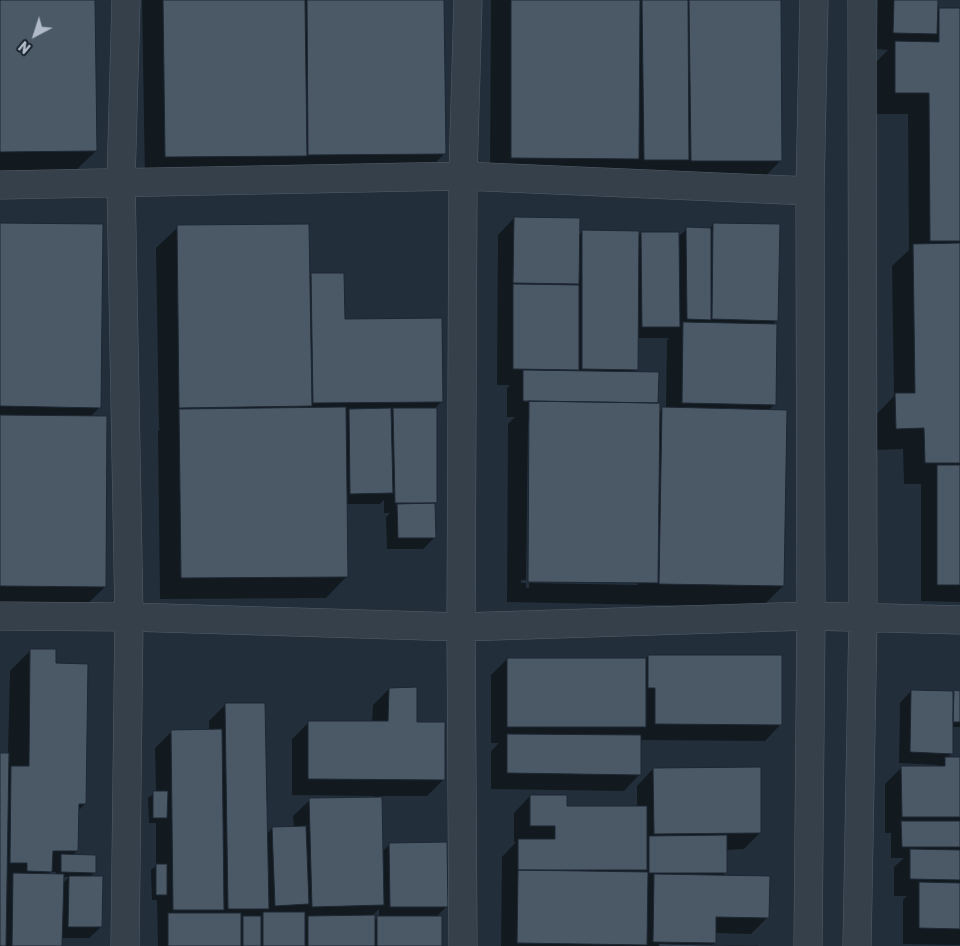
<!DOCTYPE html>
<html>
<head>
<meta charset="utf-8">
<style>
	body { margin:0 }
	#map { position:relative; width:960px; height:946px; overflow:hidden; background:#222f3b; font-family:Rubik,sans-serif }
	canvas { display:block }
	.north { position:absolute; left:10px; top:10px; width:50px; height:50px; -webkit-text-stroke:4px #1b2530; paint-order:stroke; rotate:220deg; font-size:14px; font-weight:700; line-height:20px; text-align:center; color:#b1bbc7 }
	.north::after { content:''; display:block; margin:auto; width:18px; height:22px; background:#b1bbc7; clip-path:polygon(50% 0,100% 100%,50% 72%,0 100%) }
</style>
</head>
<body>
<div id="map">
<canvas width="960" height="946"></canvas>
<div class="north">N</div>
</div>
<script>
const c = document.querySelector('canvas').getContext('2d');
c.lineJoin = 'round';
function fill(path, color) {
  c.fillStyle = color;
  c.fill(path, 'evenodd');
}
function poly(rows) {
  const path = new Path2D();
  for (const r of rows) {
    path.moveTo(r[0], r[1]);
    for (let i = 2; i < r.length; i += 2) path.lineTo(r[i], r[i + 1]);
  }
  return path;
}
function stroke(path, color, width, dash) {
  c.strokeStyle = color;
  c.lineWidth = width;
  c.lineCap = dash ? 'butt' : 'round';
  c.setLineDash(dash || []);
  c.stroke(path);
}
const shadow = poly([
	[0,0,94,0,96,151,74,172,0,173],
	[142,0,443,0,445,153,424,175,145,178],
	[491,0,780,0,781,160,760,182,628,176,628,168,617,179,490,178],
	[878,0,937,0,937,12,939,9,960,9,960,602,921,601,921,484,904,484,903,449,875,450,875,416,894,396,892,266,909,250,908,114,874,114,874,64,888,50,877,49],
	[514,218,579,235,583,231,638,236,641,233,677,238,687,229,709,229,714,224,777,320,772,325,775,404,768,411,783,586,762,607,507,602,508,424,515,417,507,417,507,388,510,385,497,385,498,235],
	[637,338,669,338,667,340,666,409,658,412,657,402,634,373,637,370],
	[528,422,530,422,638,585,529,583,529,588,526,588,526,583,521,583,521,580,526,580],
	[0,224,100,407,90,417,105,587,83,608,0,607],
	[178,227,309,277,312,274,344,320,442,401,435,408,434,538,423,549,387,549,386,517,390,513,384,513,384,500,380,504,346,504,347,576,326,598,160,599,158,431,161,428,159,429,156,248],
	[31,650,54,665,85,804,78,811,77,851,72,855,95,872,90,877,101,927,89,938,61,938,61,946,0,946,0,755,8,755,10,671],
	[50,872,56,872,56,875,47,875],
	[62,877,69,877,62,884],
	[648,656,781,724,765,741,640,740,640,774,624,791,491,789,491,751,499,743,491,743,491,675,507,659,645,659],
	[389,689,416,723,444,779,427,796,381,796,382,852,390,844,447,906,436,917,440,946,158,946,157,900,152,900,151,870,156,866,156,823,149,823,148,798,156,792,155,748,172,731,209,731,209,721,225,705,267,834,272,828,294,828,293,816,310,800,374,798,374,796,292,795,292,739,309,722,372,723,373,705],
	[379,909,379,918,373,921,371,917],
	[911,691,952,694,954,692,960,692,960,727,951,727,951,754,947,758,960,758,960,945,903,944,903,900,907,896,894,896,894,867,904,858,891,858,891,833,885,833,885,784,902,767,936,767,938,765,899,763,900,703],
	[653,769,760,833,744,849,726,850,726,872,722,877,768,917,751,934,715,933,715,943,711,946,501,946,502,857,516,842,514,842,514,813,530,796,566,807,637,807,637,786]
]);
const building = poly([
	[0,0,95,0,97,151,0,152,0,0],
	[163,0,305,0,307,156,165,157,163,0],
	[307,0,444,0,446,154,308,155,307,0],
	[511,0,640,0,639,159,511,158,511,0],
	[642,0,688,0,689,160,644,160,642,0],
	[689,0,781,0,782,161,691,161,689,0],
	[894,0,938,0,937,34,893,33,894,0],
	[939,8,960,8,960,241,930,241,929,93,895,93,895,41,939,42,939,8],
	[514,217,580,218,579,284,513,283,514,217],
	[0,223,103,224,101,408,0,406,0,223],
	[713,223,780,224,778,321,712,319,713,223],
	[309,224,312,406,179,408,177,225,309,224],
	[686,227,711,228,711,320,687,319,686,227],
	[582,230,639,231,638,370,582,369,582,230],
	[641,232,679,232,680,327,642,327,641,232],
	[960,243,960,463,925,463,924,428,896,429,895,393,915,393,913,244,960,243],
	[311,273,344,273,345,319,442,318,443,402,313,403,311,273],
	[513,284,579,285,579,370,513,369,513,284],
	[683,322,777,324,776,405,682,403,683,322],
	[523,370,659,372,658,403,523,401,523,370],
	[529,401,660,403,658,583,528,582,529,401],
	[346,407,348,577,181,578,179,409,346,407],
	[662,407,787,410,784,586,659,584,662,407],
	[391,408,393,493,350,494,349,409,391,408],
	[393,408,437,408,437,503,395,503,393,408],
	[0,415,107,416,106,587,0,586,0,415],
	[937,465,960,465,960,585,937,585,937,465],
	[435,503,436,538,398,538,397,504,435,503],
	[30,649,56,649,56,663,88,664,86,804,79,804,78,851,53,851,52,872,27,871,27,863,10,863,11,766,29,766,30,649],
	[648,655,782,655,782,725,655,724,655,688,648,688,648,655],
	[507,658,646,658,646,727,507,727,507,658],
	[417,687,417,722,445,722,445,780,308,779,308,721,388,721,389,688,417,687],
	[911,690,953,691,953,754,910,752,911,690],
	[954,690,960,691,960,722,953,722,954,690],
	[225,703,265,703,269,909,228,909,225,703],
	[222,729,224,910,173,910,171,730,222,729],
	[507,734,641,735,641,775,507,773,507,734],
	[0,753,9,753,6,946,0,946,0,753],
	[945,757,960,757,960,817,902,817,901,766,945,766,945,757],
	[761,767,761,833,654,834,653,768,761,767],
	[153,791,168,791,167,818,153,818,153,791],
	[530,795,567,795,567,806,647,806,647,870,518,870,518,839,555,839,555,826,530,826,530,795],
	[382,797,384,905,312,907,309,798,382,797],
	[901,821,960,821,960,847,902,847,901,821],
	[306,826,309,904,275,906,272,827,306,826],
	[727,835,727,873,649,873,649,836,727,835],
	[447,842,448,907,390,907,389,843,447,842],
	[910,849,960,850,960,880,910,879,910,849],
	[61,854,96,855,96,873,61,872,61,854],
	[156,864,167,864,167,895,156,895,156,864],
	[518,870,648,872,647,945,517,943,518,870],
	[13,873,64,874,62,946,12,946,13,873],
	[654,874,770,876,769,918,716,917,716,943,653,942,654,874],
	[69,876,103,876,102,927,68,927,69,876],
	[919,882,960,883,960,929,919,928,919,882],
	[263,912,305,912,305,946,263,946,263,912],
	[168,913,241,913,241,946,168,946,168,913],
	[375,915,375,946,308,946,308,916,375,915],
	[243,916,261,916,261,946,243,946,243,916],
	[377,916,442,916,442,946,377,946,377,916],
	[659,944,758,946,659,946,659,944]
]);
const minor = poly([
	[0,185,463,176,810,191],
	[0,616,129,617,461,627,811,616,960,620],
	[125,946,129,617,121,182,126,0],
	[463,946,461,627,463,176,468,0],
	[808,946,811,616,810,191,814,0],
	[857,946,863,618,862,0]
]);
fill(shadow, '#0007');
fill(building, '#4b5967');
stroke(building, '#1d2732', 1);
stroke(minor, '#545e69', 29);
stroke(minor, '#36404b', 28);
</script>
</body>
</html>
